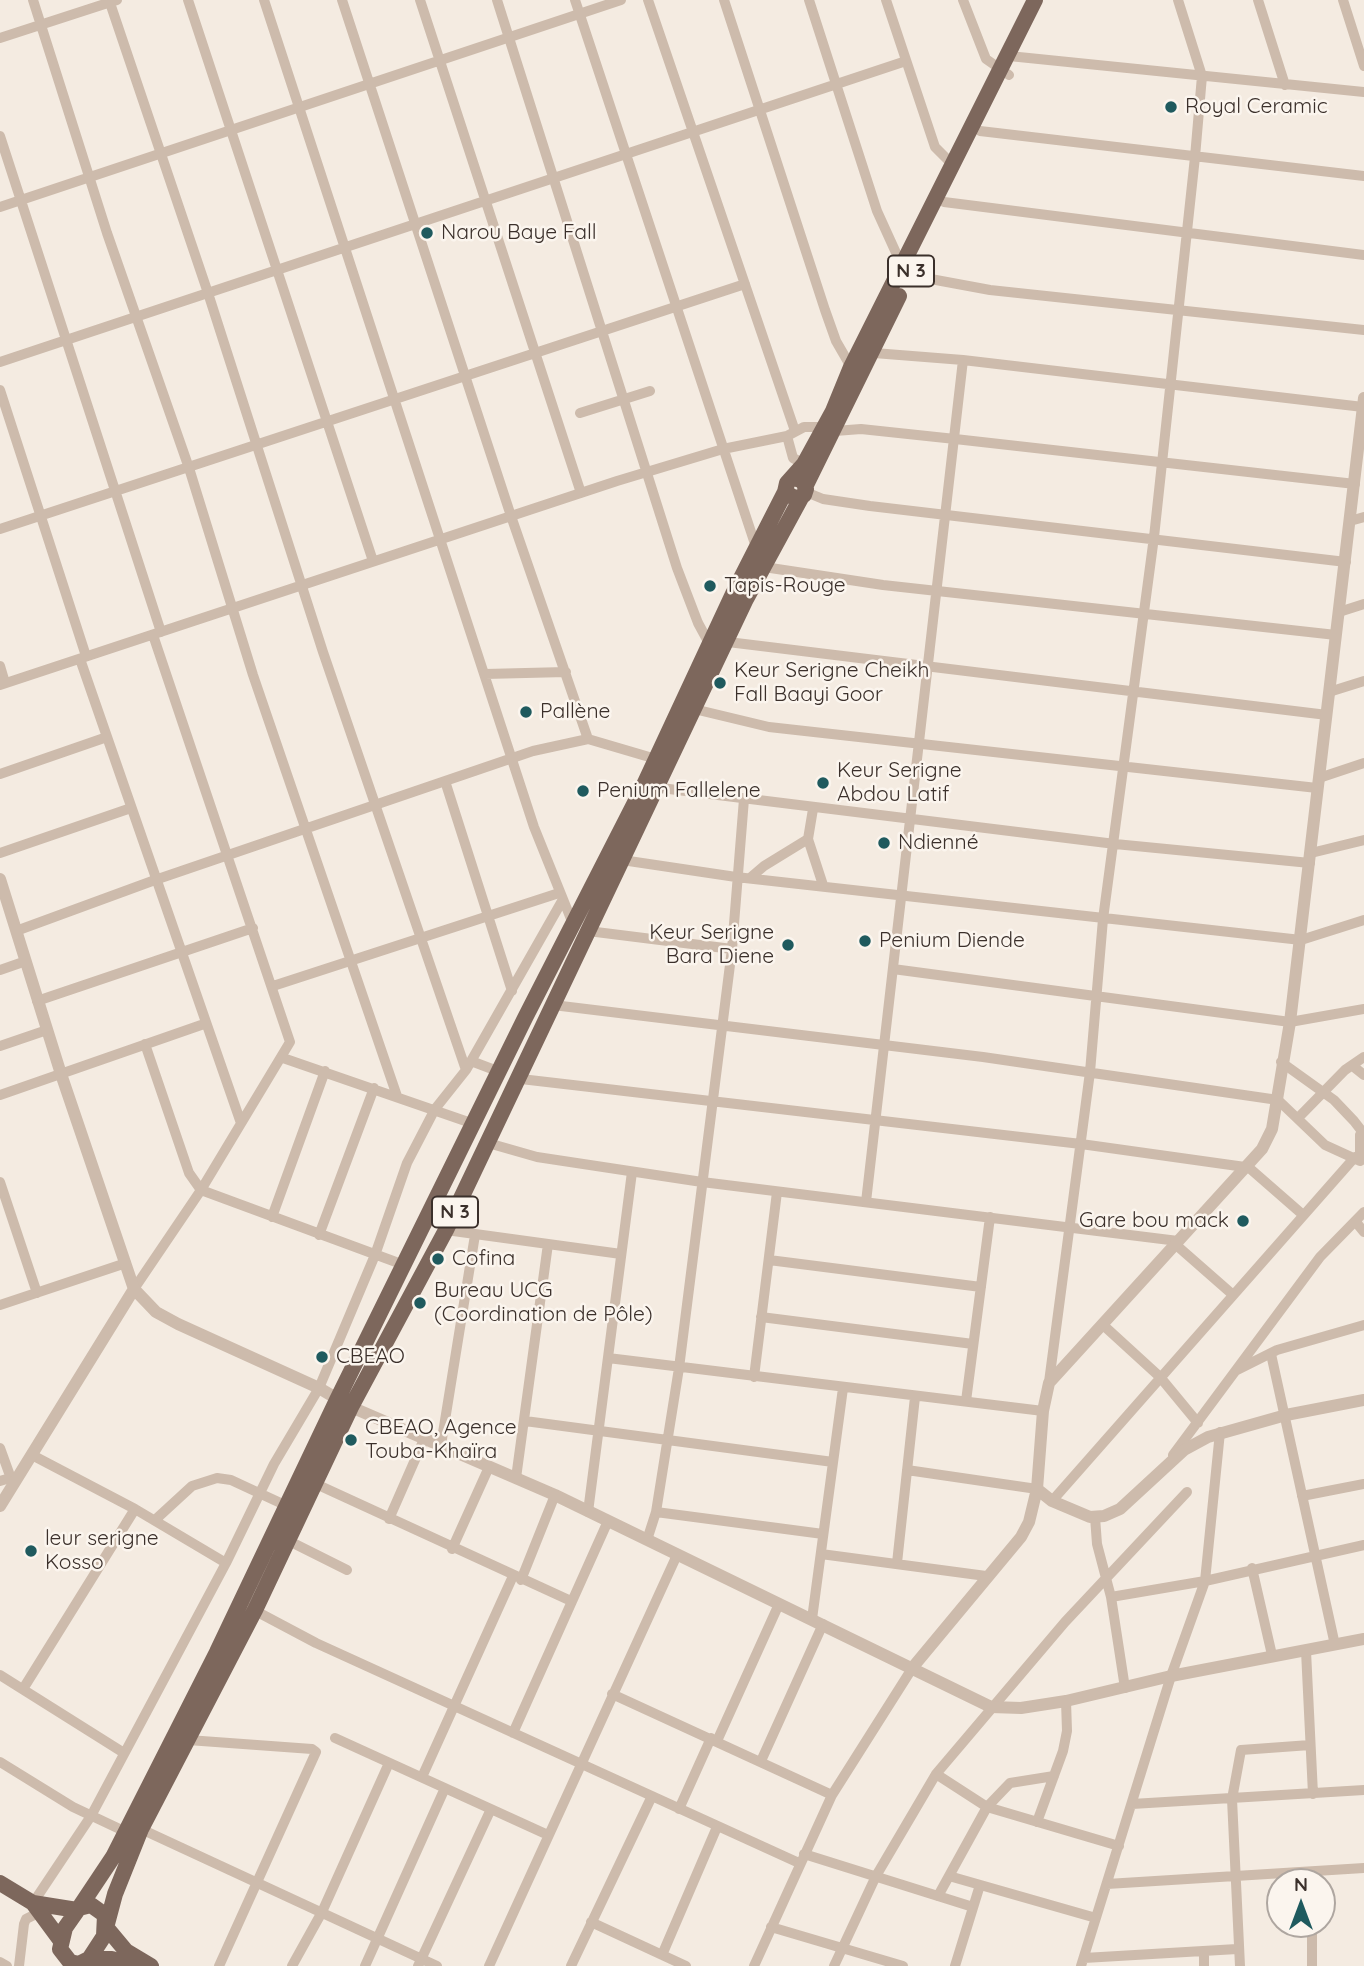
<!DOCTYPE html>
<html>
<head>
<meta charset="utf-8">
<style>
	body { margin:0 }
	#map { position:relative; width:1364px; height:1966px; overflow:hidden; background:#f4ebe1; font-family:Quicksand,sans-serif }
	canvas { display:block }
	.north { position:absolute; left:1266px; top:1868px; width:70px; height:70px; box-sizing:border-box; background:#fbf5ee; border:2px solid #aea6a0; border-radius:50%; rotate:0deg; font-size:19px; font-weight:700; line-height:28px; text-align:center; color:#3b302b }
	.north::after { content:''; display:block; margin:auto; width:24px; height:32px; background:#1f5a5e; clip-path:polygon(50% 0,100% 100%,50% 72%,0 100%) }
</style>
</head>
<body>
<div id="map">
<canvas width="1364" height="1966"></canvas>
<div class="north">N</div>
</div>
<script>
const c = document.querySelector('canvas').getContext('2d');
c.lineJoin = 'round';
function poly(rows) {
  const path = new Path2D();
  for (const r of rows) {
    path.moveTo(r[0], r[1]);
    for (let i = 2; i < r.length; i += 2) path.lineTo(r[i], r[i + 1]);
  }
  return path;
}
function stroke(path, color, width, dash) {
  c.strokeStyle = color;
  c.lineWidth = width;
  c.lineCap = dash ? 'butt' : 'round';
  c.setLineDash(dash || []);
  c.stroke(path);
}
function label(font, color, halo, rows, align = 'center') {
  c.font = font + ' Quicksand,sans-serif';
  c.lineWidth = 5;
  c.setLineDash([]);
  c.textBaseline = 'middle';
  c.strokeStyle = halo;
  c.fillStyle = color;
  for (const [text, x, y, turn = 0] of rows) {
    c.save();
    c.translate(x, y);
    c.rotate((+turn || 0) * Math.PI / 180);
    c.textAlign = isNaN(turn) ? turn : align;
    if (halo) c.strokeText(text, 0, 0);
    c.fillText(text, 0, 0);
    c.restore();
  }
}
const minor = poly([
	[33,0,107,233,189,468,253,675,397,1096],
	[109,0,208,293,323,652,466,1070],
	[188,0,373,561],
	[264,0,534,827,573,924],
	[342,0,511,516,588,739],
	[420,0,581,493],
	[497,0,677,568,698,623,710,645],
	[575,0,756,547],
	[648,0,795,431],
	[724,0,825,310,836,341,851,367],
	[809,0,877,211,902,266],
	[886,0,935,147,953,165],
	[963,0,986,59,1009,75],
	[1258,0,1285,85],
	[1343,0,1364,66],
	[0,38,117,0],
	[1009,56,1364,92],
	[980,131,1364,176],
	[0,136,161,632],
	[944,202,1364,255],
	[0,207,621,0],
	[909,275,990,290,1364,330],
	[874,353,963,360,1363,407],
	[0,362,906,61],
	[0,390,86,656],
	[580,413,650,391],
	[835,431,861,429,955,439,1355,484],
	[787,436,793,458,804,464],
	[806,492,823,499,870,506,1346,562],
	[1350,521,1364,517],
	[0,529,745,284],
	[764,567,883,585,1336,635],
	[1339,612,1364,604],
	[728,642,1327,715],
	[80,659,241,1123],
	[0,666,5,683],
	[485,674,566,672],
	[0,685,617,481,723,449,787,436,804,427,824,427],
	[1329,692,1364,681],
	[694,709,769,727,1317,788],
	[0,774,107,737],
	[1319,778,1364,763],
	[445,781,512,991],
	[653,787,1115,844,1310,863],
	[813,809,808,839,823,885],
	[0,853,131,808],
	[1311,853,1364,840],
	[622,860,736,877,1301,940,1364,920],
	[750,878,764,866,808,839],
	[16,931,155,880,533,751,588,739,656,759],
	[588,931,732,949],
	[893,969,1290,1022,1364,1009],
	[0,970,26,961],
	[273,986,559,893],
	[37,1001,253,928],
	[553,1005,983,1057,1278,1100,1325,1145,1360,1161,1364,1159],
	[145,1044,189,1173,201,1190,404,1265],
	[0,1046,47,1030],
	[283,1058,474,1124],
	[471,1061,500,1072],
	[1281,1062,1334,1100,1354,1121,1364,1134,1360,1135,1360,1161],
	[1354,1067,1364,1075],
	[521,1079,1081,1144,1245,1167],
	[0,1095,204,1024],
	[1298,1118,1345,1070,1364,1057],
	[488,1143,537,1157,702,1182,1178,1241],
	[1247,1166,1302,1214],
	[0,1182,37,1293],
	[866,1202,963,360],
	[272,1217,325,1071],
	[1355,1221,1364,1232],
	[446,1230,621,1254],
	[319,1235,374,1088],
	[1175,1244,1232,1294],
	[769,1260,981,1287],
	[134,1289,201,1190,290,1042,153,635],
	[0,1305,126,1263],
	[761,1317,973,1344],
	[1102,1324,1160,1377,1198,1423],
	[1271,1354,1335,1645],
	[608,1358,1043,1411],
	[1237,1370,1277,1350,1364,1325],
	[754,1377,777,1192],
	[1049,1382,1090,1072,1103,919,1154,537,1195,157,1202,76,1178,0],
	[966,1401,990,1217],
	[525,1421,833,1462],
	[441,1445,475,1235],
	[0,1448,13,1484],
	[32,1455,135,1509,226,1563],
	[1173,1455,1320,1257,1364,1212],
	[907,1470,1037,1489],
	[516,1478,548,1244],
	[0,1481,10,1478],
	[316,1484,571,1601],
	[1302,1496,1364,1484],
	[1052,1501,1355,1157],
	[588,1512,632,1172],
	[656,1512,823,1534],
	[1095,1517,1097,1544,1111,1597,1125,1688],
	[389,1519,425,1437],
	[155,1520,192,1486,217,1478,231,1480,287,1506],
	[647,1540,656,1512,679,1368,732,949,744,799],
	[289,1541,347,1570],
	[452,1549,489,1467],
	[821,1554,986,1576],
	[897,1563,915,1397],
	[1252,1568,1272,1655],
	[521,1580,555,1495],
	[1111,1597,1205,1581,1364,1545],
	[250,1608,316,1643,799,1863],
	[812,1619,843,1388],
	[1306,1651,1313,1794],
	[0,1675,124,1753],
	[23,1689,135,1509],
	[612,1694,832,1795],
	[513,1733,608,1521],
	[335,1738,548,1835],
	[188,1740,312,1749,316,1752,219,1966],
	[717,1741,779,1604],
	[761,1761,823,1624],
	[0,1762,73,1807,126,1832],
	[936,1774,987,1807,1119,1846],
	[422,1777,513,1576],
	[1132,1804,1364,1790],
	[679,1809,711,1738],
	[1037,1822,1063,1751,1067,1731,1066,1701],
	[141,1829,437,1966],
	[804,1854,973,1907],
	[949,1876,1096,1918],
	[1107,1884,1364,1868],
	[938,1896,987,1807,1010,1783,1054,1776],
	[33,1903,91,1816,226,1563,274,1464,319,1388,375,1255,407,1163,435,1109,466,1070,562,901],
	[591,1922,686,1966],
	[1312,1924,1312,1966],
	[771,1927,903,1966],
	[1204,1952,1204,1966],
	[662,1955,717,1827],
	[1084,1958,1237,1949],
	[0,1962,7,1966],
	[19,1966,24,1924,26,1919,40,1912],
	[292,1966,322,1912,389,1763],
	[365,1966,445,1788],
	[418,1966,491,1809],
	[489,1966,677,1555],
	[571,1966,652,1796],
	[754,1966,832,1795,913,1667],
	[834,1966,876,1876,936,1774,1065,1622,1187,1492],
	[955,1966,980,1885],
	[1081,1966,1171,1676,1205,1581,1220,1432],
	[1240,1966,1232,1799,1241,1750,1310,1745]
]);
const tertiary = poly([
	[0,879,61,1074,134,1289,156,1312,178,1324,319,1388,351,1407,555,1495,991,1707,1021,1708,1066,1701,1171,1676,1364,1639],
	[1037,1489,1052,1501,1090,1517,1104,1516,1120,1509,1184,1450,1208,1437,1286,1415,1364,1400],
	[0,1506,134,1289],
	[913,1667,1021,1537,1029,1522,1037,1489,1043,1411,1049,1383,1262,1149,1272,1129,1290,1022,1364,398]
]);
const primary = poly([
	[794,478,803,481,806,489,804,495,796,499,785,492,787,483,804,464,833,411,851,367,1035,0],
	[806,485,899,296],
	[0,1883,33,1903,77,1910],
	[33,1903,61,1941],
	[91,1905,105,1915,104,1936,89,1959,79,1964,70,1962,60,1949,65,1928,79,1908,91,1905],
	[79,1908,113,1857,217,1652,337,1400,525,1018,644,785,733,594,785,492],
	[107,1924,115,1894,141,1829,255,1610,351,1407,446,1230,745,601,801,498],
	[106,1927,126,1951,151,1966],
	[89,1959,112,1959,131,1966]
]);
const markers = [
	[1171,107,7,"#1f5a5e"],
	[427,233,7,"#1f5a5e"],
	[710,586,7,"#1f5a5e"],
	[720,683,7,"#1f5a5e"],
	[526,712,7,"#1f5a5e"],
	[823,783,7,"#1f5a5e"],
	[583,791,7,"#1f5a5e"],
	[884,843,7,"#1f5a5e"],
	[865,941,7,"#1f5a5e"],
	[788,945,7,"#1f5a5e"],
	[1243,1221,7,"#1f5a5e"],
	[438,1259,7,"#1f5a5e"],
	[420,1303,7,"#1f5a5e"],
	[322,1357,7,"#1f5a5e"],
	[351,1440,7,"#1f5a5e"],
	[31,1551,7,"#1f5a5e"]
];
const shields = [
	[911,271,46],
	[455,1212,46]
];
const shieldNames = [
	["N 3",911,271],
	["N 3",455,1212]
];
const poiNames = [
	["Royal Ceramic",1185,107],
	["Narou Baye Fall",441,233],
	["Tapis-Rouge",724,586],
	["Keur Serigne Cheikh",734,671],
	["Fall Baayi Goor",734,695],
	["Pallène",540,712],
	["Keur Serigne",837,771],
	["Abdou Latif",837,795],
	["Penium Fallelene",597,791],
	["Ndienné",898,843],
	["Keur Serigne",774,933,"right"],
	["Bara Diene",774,957,"right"],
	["Penium Diende",879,941],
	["Gare bou mack",1229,1221,"right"],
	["Cofina",452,1259],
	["Bureau UCG",434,1291],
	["(Coordination de Pôle)",434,1315],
	["CBEAO",336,1357],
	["CBEAO, Agence",365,1428],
	["Touba-Khaïra",365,1452],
	["leur serigne",45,1539],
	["Kosso",45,1563]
];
stroke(minor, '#cdbbac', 10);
stroke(tertiary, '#cdbbac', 12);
stroke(primary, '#7d675c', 16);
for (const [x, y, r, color] of markers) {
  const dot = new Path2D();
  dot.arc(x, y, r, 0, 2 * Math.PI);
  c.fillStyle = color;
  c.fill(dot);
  stroke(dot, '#fbf5ee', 2.5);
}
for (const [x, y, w] of shields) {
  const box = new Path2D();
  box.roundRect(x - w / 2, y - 15.5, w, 31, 5);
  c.fillStyle = '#fbf5ee';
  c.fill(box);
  stroke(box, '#3b302b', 2);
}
label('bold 19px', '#3b302b', null, shieldNames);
label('21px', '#3b302b', '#fbf5ee', poiNames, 'left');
</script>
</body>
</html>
